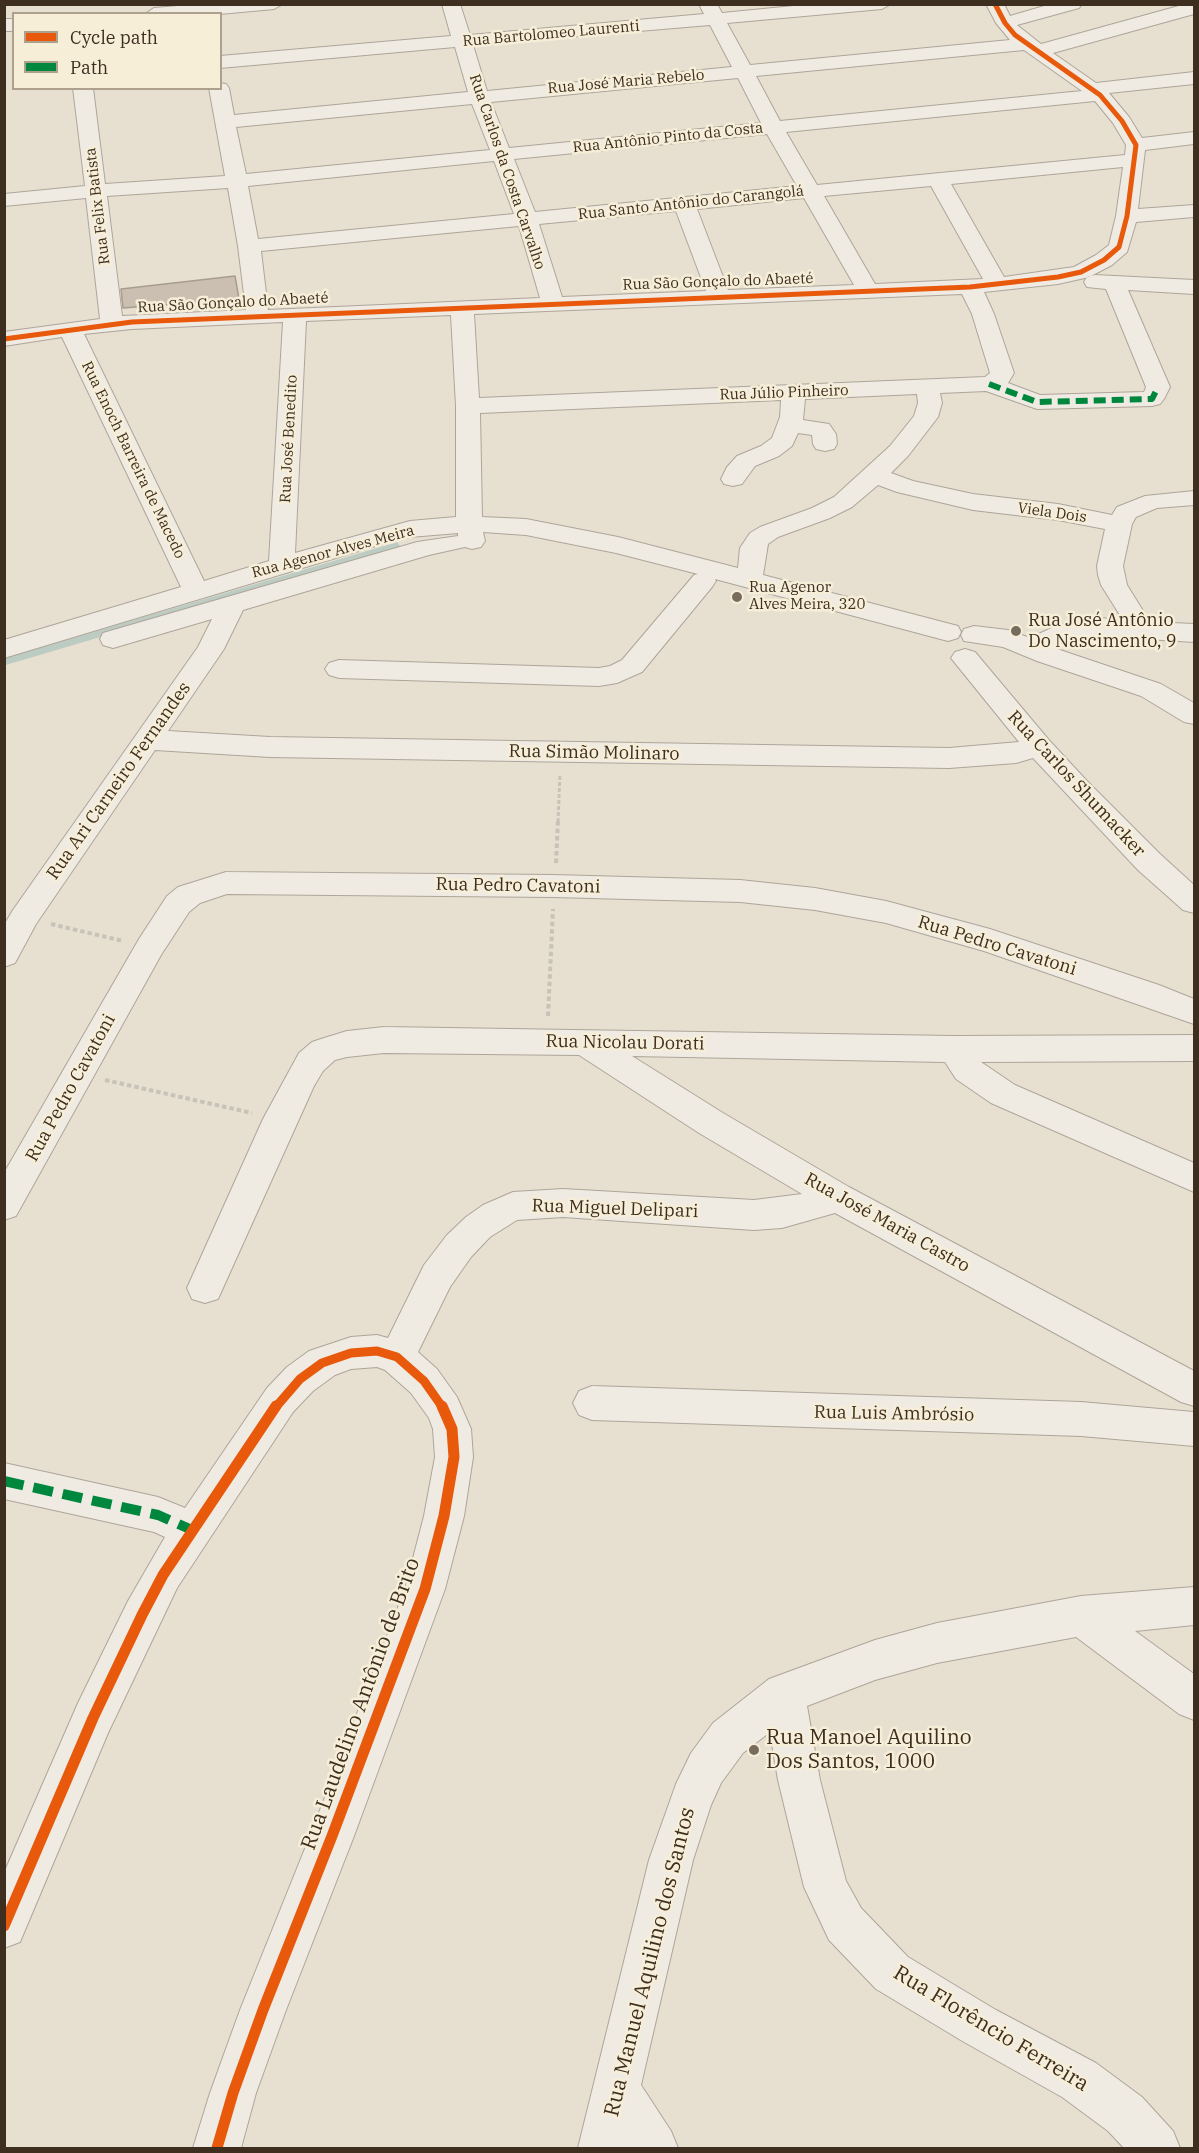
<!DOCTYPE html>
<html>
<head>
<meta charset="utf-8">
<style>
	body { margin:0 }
	#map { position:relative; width:1199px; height:2153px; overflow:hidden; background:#e7e0d1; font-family:"IBM Plex Serif",serif }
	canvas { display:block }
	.frame { position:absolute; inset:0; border:6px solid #3d2e20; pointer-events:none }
	.legend { position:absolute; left:12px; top:12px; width:210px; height:78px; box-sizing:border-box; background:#f7eed8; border:2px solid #ada18e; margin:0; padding:8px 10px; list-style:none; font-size:18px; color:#3d2e20 }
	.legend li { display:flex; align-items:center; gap:12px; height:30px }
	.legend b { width:30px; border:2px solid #ada18e }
</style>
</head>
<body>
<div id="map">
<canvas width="1199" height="2153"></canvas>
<div class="frame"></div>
<ul class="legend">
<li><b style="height:8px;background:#e8590c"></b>Cycle path</li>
<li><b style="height:8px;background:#00873e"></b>Path</li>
</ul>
</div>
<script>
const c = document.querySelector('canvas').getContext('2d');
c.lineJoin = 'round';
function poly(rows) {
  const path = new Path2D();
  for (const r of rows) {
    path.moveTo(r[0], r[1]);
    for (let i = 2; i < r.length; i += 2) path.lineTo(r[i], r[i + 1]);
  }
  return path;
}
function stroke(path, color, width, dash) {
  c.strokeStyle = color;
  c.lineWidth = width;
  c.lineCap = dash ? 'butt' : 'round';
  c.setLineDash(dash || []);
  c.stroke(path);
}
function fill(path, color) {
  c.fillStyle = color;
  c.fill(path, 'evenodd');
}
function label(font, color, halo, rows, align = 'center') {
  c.font = font + ' "IBM Plex Serif",serif';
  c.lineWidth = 5;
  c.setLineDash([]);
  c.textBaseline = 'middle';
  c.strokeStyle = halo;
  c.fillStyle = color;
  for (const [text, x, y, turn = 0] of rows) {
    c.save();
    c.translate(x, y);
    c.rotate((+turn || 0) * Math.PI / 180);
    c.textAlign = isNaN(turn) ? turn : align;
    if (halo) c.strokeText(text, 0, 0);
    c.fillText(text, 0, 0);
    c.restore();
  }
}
const stream = poly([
	[4,662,396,546]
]);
const building = poly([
	[235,276,239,299,123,308,121,289,235,276]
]);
const pathFar1 = poly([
	[558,822,560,774]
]);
const path = poly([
	[556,863,558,820],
	[51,924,123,941],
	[548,1016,553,909],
	[105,1080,252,1113]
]);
const minor = poly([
	[202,4,283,4,274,9,220,14,145,14,154,8,202,4],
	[442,4,460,4,470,35,704,14,699,4,717,4,722,13,814,4,891,4,882,9,727,23,750,65,1010,40,996,23,986,4,1004,4,1010,16,1051,4,1082,4,1079,8,1017,25,1041,44,1186,4,1194,4,1194,14,1053,53,1096,83,1194,72,1194,84,1109,93,1129,117,1142,138,1194,132,1194,144,1145,150,1138,209,1194,205,1194,217,1136,222,1127,252,1112,265,1089,277,1058,284,984,292,994,314,1014,373,1008,383,1040,395,1144,392,1146,387,1106,289,1087,287,1084,282,1087,277,1095,275,1194,280,1194,294,1128,290,1170,387,1164,399,1160,404,1152,406,1037,409,986,391,940,393,942,403,938,417,908,456,891,473,913,481,973,494,1058,504,1112,515,1117,507,1145,496,1194,491,1194,505,1157,508,1136,517,1132,524,1123,566,1127,585,1150,622,1194,624,1194,642,1100,636,1065,641,1054,648,1161,684,1194,703,1194,724,1184,722,1141,696,1037,661,1003,647,964,641,961,635,964,629,974,626,1008,630,1030,638,1058,625,1100,618,1123,620,1101,585,1098,575,1097,566,1105,529,1058,520,973,510,897,492,878,485,852,507,830,518,778,537,768,544,763,575,958,626,961,632,958,638,948,641,715,579,716,581,712,587,642,672,617,683,599,686,339,678,329,675,325,669,329,663,339,660,599,668,610,666,622,660,694,575,698,574,616,553,526,535,483,532,485,541,481,547,472,549,465,547,429,555,243,610,224,649,168,731,270,737,949,748,1019,742,951,658,955,652,965,649,975,652,1048,739,1087,781,1160,854,1194,885,1194,913,1183,910,1138,870,1033,758,1016,763,949,768,270,757,155,750,36,924,15,963,4,967,4,925,13,910,198,647,212,619,113,648,103,645,100,639,103,633,417,542,458,536,458,533,410,537,392,541,4,658,4,640,181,587,62,337,4,346,4,332,100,319,86,198,4,206,4,194,85,186,73,88,93,88,105,184,225,176,209,88,220,88,220,83,226,84,229,88,234,115,468,92,455,47,220,68,220,56,451,36,442,4],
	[710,25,732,67,487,91,473,45,710,25],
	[1024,50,1082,91,780,121,756,76,1024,50],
	[738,78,761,123,509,148,491,102,738,78],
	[1095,101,1113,123,1126,145,1125,155,817,185,786,132,1095,101],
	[472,104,490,150,246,174,236,127,472,104],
	[767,134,797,186,535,212,514,159,767,134],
	[494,161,514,214,258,239,248,186,494,161],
	[1123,167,1116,216,1109,245,1096,255,1074,267,1004,277,951,184,1123,167],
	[931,186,983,279,875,284,824,196,931,186],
	[228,188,238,246,246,310,122,316,107,196,228,188],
	[804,198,854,285,728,290,697,209,804,198],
	[676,211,706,291,562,297,539,224,676,211],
	[519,226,540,298,268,310,261,251,519,226],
	[962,294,972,314,990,373,985,377,479,398,474,314,962,294],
	[451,315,456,406,456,517,410,521,295,553,306,321,451,315],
	[283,322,269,561,204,581,84,334,132,329,283,322],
	[917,394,918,403,914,416,890,446,834,497,812,508,760,527,750,533,740,548,738,568,618,537,526,519,482,517,480,413,781,400,780,417,772,438,761,446,737,456,727,467,721,479,724,484,733,486,742,484,755,466,779,456,792,446,798,433,812,435,813,444,816,449,825,451,834,449,837,444,836,434,829,424,803,420,805,399,917,394],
	[4,19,14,19,14,31,4,31,4,19],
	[226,872,553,875,740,880,815,888,886,901,990,929,1159,985,1194,999,1194,1024,984,951,886,923,815,910,740,902,553,897,227,894,200,903,189,912,161,955,16,1216,4,1220,4,1173,139,939,167,896,178,887,226,872],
	[384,1027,954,1036,1194,1035,1194,1061,981,1062,1015,1085,1194,1163,1194,1192,991,1103,956,1079,945,1062,632,1056,723,1113,849,1187,1194,1371,1194,1406,1181,1402,835,1213,782,1228,754,1230,563,1217,517,1220,490,1237,471,1257,450,1287,418,1352,437,1369,457,1397,471,1429,473,1457,464,1516,445,1589,354,1836,286,2010,256,2093,241,2148,193,2148,210,2093,240,2010,310,1836,405,1589,424,1516,435,1457,433,1429,429,1418,411,1393,385,1370,377,1367,351,1369,335,1375,313,1391,293,1412,177,1588,108,1733,20,1942,4,1948,4,1873,78,1703,128,1601,165,1537,154,1532,4,1499,4,1463,158,1497,185,1508,267,1388,287,1367,309,1351,351,1337,377,1335,388,1338,424,1265,447,1235,466,1217,483,1205,513,1192,563,1189,754,1200,802,1194,699,1133,579,1055,384,1053,347,1057,335,1060,323,1071,314,1086,218,1299,205,1303,192,1299,187,1288,263,1119,299,1053,312,1042,324,1038,347,1031,384,1027],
	[592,1386,1081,1402,1194,1412,1194,1446,1081,1436,592,1420,579,1415,573,1403,579,1391,592,1386],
	[1194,1587,1194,1625,1135,1631,1194,1674,1194,1720,1179,1714,1076,1637,937,1663,875,1680,807,1706,820,1780,846,1881,861,1908,908,1957,996,2010,1096,2063,1142,2097,1173,2131,1180,2148,1124,2148,1108,2131,1062,2097,964,2042,876,1989,829,1940,804,1887,778,1780,770,1732,743,1753,721,1783,711,1805,693,1860,641,2085,671,2131,678,2148,578,2148,649,1860,676,1784,691,1753,713,1723,769,1679,875,1640,937,1623,1081,1596,1194,1587]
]);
const quietFar1 = poly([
	[989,384,1037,402,1152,399,1158,387]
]);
const quiet = poly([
	[4,1481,158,1515,192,1530]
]);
const cyclewayFar2 = poly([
	[4,339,132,322,970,287,1058,277,1081,272,1104,260,1119,247,1127,216,1136,145,1122,121,1100,95,1015,35,1005,23,995,4]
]);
const cyclewayFar1 = poly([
	[275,1408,300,1379,322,1363,351,1353,377,1351,397,1357,424,1381,443,1408]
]);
const cycleway = poly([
	[4,1926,93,1718,142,1615,163,1575,276,1406],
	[217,2148,233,2093,263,2010,332,1836,425,1589,444,1516,454,1457,452,1429,442,1406]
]);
const markers = [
	[737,597,6,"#786c5e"],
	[1016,631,6,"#786c5e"],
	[754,1750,6,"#786c5e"]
];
const farStreetnames = [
	["Rua Bartolomeo Laurenti",551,34,-5],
	["Rua José Maria Rebelo",626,82,-5],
	["Rua Antônio Pinto da Costa",668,138,-6],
	["Rua Carlos da Costa Carvalho",507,172,71],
	["Rua Santo Antônio do Carangolá",691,203,-6],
	["Rua Felix Batista",98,206,-97],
	["Rua São Gonçalo do Abaeté",718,282,-2],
	["Rua São Gonçalo do Abaeté",233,303,-3],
	["Rua Júlio Pinheiro",784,393,-2],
	["Rua José Benedito",289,439,-87],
	["Rua Enoch Barreira de Macedo",133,460,64],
	["Viela Dois",1052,513,8],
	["Rua Agenor Alves Meira",333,552,-15]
];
const farPoinames = [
	["Rua Agenor",749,588],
	["Alves Meira, 320",749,605]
];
const poiNames = [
	["Rua José Antônio",1028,621],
	["Do Nascimento, 9",1028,642]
];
const streetNames = [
	["Rua Simão Molinaro",594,753,1],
	["Rua Ari Carneiro Fernandes",119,781,-55],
	["Rua Carlos Shumacker",1076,784,47],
	["Rua Pedro Cavatoni",518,886,1],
	["Rua Pedro Cavatoni",997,946,17],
	["Rua Nicolau Dorati",625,1043,1],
	["Rua Pedro Cavatoni",71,1088,-61],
	["Rua Miguel Delipari",615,1209,2],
	["Rua José Maria Castro",887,1223,29],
	["Rua Luis Ambrósio",894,1414,1]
];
const nearStreetnames = [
	["Rua Laudelino Antônio de Brito",361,1704,-70],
	["Rua Manuel Aquilino dos Santos",650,1962,-76],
	["Rua Florêncio Ferreira",991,2029,31]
];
const nearPoinames = [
	["Rua Manoel Aquilino",766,1738],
	["Dos Santos, 1000",766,1762]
];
stroke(stream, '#bcccc2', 7);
fill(building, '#cbbfb2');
stroke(building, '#a89c90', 1.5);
stroke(minor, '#ada599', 2);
stroke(pathFar1, '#c8c2b9', 3, [4, 2]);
stroke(path, '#c8c2b9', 4, [4.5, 3]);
fill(minor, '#efebe3');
stroke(quietFar1, '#00873e', 6, [12, 6]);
stroke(quiet, '#00873e', 10, [20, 10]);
stroke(cyclewayFar2, '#e8590c', 5);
stroke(cyclewayFar1, '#e8590c', 9);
stroke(cycleway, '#e8590c', 11);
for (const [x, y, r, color] of markers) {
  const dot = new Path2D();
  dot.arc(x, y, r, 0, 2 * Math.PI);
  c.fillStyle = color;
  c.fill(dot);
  stroke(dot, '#f7eed8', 2);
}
label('15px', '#3d2e20', '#f7eed8', farStreetnames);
label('15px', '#3d2e20', '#f7eed8', farPoinames, 'left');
label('18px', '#3d2e20', '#f7eed8', poiNames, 'left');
label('18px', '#3d2e20', '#f7eed8', streetNames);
label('21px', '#3d2e20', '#f7eed8', nearStreetnames);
label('21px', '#3d2e20', '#f7eed8', nearPoinames, 'left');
</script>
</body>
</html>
